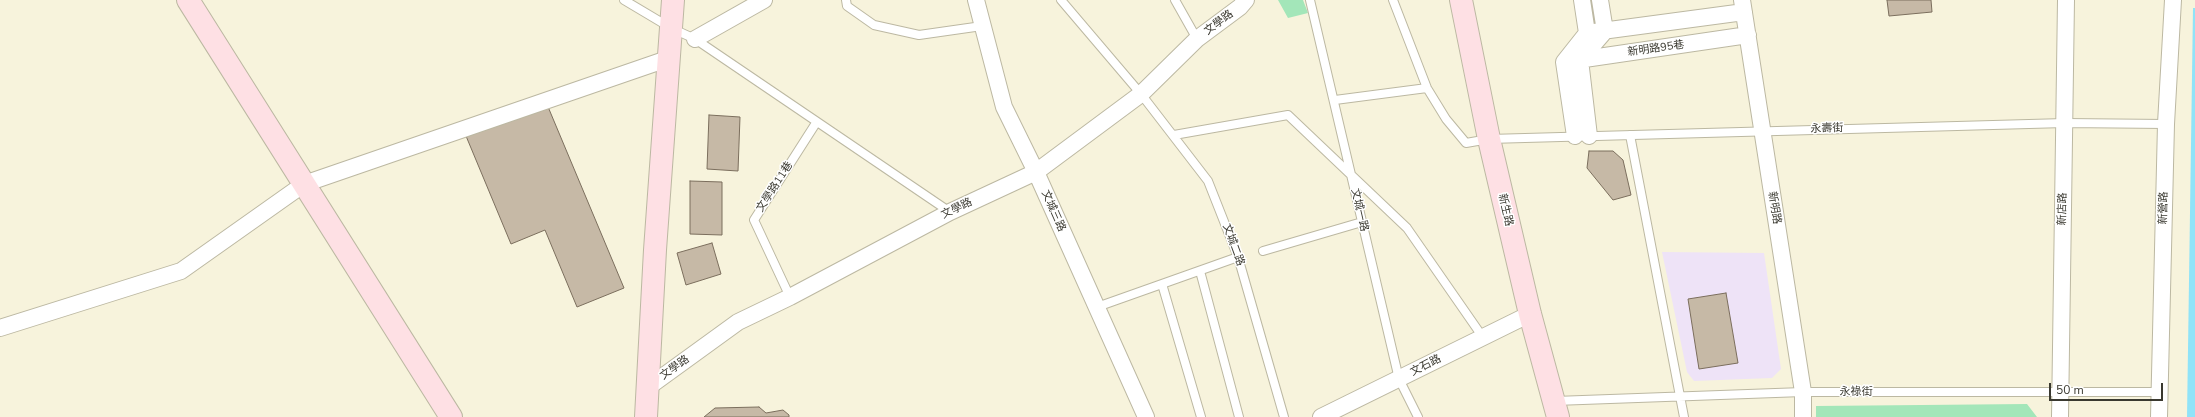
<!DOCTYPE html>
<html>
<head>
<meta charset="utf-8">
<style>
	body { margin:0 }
	#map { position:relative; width:2195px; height:417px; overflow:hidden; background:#f7f3dc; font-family:"Nunito Sans",sans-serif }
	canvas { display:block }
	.scale { position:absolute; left:2049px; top:383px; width:114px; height:18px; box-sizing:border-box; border:2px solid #3a3930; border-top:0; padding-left:5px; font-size:12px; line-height:14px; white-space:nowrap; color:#3a3930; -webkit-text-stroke:3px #fff; paint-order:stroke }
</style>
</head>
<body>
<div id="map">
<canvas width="2195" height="417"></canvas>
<div class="scale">50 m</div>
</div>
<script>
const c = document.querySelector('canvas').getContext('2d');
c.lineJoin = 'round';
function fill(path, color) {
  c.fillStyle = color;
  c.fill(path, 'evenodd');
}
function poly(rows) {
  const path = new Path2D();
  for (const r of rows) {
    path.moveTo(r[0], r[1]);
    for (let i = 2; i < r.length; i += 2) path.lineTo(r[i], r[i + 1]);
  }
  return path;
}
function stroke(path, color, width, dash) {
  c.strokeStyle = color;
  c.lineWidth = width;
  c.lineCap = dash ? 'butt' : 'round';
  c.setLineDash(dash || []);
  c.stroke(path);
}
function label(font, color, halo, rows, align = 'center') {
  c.font = font + ' "Nunito Sans","Noto Sans TC",sans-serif';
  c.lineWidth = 3;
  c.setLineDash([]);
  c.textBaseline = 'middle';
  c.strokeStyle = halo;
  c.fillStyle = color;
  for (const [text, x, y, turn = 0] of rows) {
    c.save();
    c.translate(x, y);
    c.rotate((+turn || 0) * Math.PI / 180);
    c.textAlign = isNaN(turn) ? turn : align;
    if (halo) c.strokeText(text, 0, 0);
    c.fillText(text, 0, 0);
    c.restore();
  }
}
const industrial = poly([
	[1662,252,1764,253,1781,369,1772,378,1694,381,1687,372]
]);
const green = poly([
	[1278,0,1303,0,1308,13,1288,18],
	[2027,404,2037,417,1816,417,1816,406]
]);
const water = poly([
	[2193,8,2195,8,2195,417,2187,417]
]);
const building = poly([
	[1887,0,1931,0,1932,12,1889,16,1887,0],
	[546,102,624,288,577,307,545,230,511,244,466,136,546,102],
	[709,115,740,117,738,171,707,169,709,115],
	[1589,151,1613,151,1623,160,1631,195,1613,200,1587,168,1589,151],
	[690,181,722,182,722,235,690,234,690,181],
	[712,243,721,274,686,285,677,253,712,243],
	[1726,293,1738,363,1699,369,1688,299,1726,293],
	[759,407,766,413,783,410,789,415,789,417,704,417,715,408,759,407]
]);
const lane = poly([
	[624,0,671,28,695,39,950,212],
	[846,0,847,6,874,25,919,35,982,26],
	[1061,0,1141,94,1208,181,1238,257,1284,417],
	[1175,0,1197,39],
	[1310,0,1399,379,1418,417],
	[1393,0,1427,88,1446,119,1466,143,1489,139,2065,123,2166,124],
	[1335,100,1427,88],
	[1174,135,1288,115,1407,228,1482,336],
	[1630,135,1684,417],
	[1263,251,1362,222],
	[1200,271,1239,417],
	[1162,284,1201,417],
	[790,297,754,220,816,123],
	[1097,307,1238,257],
	[1555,401,1803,392,2159,392]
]);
const street = poly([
	[976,0,1004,107,1036,172,1146,417],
	[1742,0,1803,392,1803,417],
	[1587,33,1744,12],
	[695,39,764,0],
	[1564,62,1748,35],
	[1575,136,1564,62,1587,33,1582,0],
	[1589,136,1580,60,1605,31,1600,0],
	[0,328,181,271,304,184,670,58],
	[647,388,738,322,790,297,950,212,1036,172,1141,94,1197,39,1240,7,1246,0],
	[1321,417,1530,314],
	[2060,417,2066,0],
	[2159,417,2166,124,2173,0]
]);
const secondary = poly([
	[188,0,451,417],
	[1461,0,1489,139,1530,314,1558,417],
	[646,417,655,250,673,0]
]);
const streetNames = [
	["文學路",1219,23,-37],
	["新明路95巷",1656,49,-8],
	["永壽街",1827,129,-2],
	["文學路11巷",775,187,-57],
	["新明路",1774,208,81],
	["新營路",2164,208,-89],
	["文學路",957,209,-26],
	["新店路",2063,209,-89],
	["文城一路",1359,210,77],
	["新生路",1505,210,77],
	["文城三路",1053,211,66],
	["文城二路",1233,245,70],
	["文石路",1426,366,-27],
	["文學路",675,368,-36],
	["永祿街",1856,392]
];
fill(industrial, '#eee3f7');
fill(green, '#a3e6b9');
fill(water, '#90e3f8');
fill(building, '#c6b9a6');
stroke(building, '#7b6e5d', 1);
stroke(lane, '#bcb8a2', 10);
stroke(street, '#bcb8a2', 18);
stroke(secondary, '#bcb8a2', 24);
stroke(lane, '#fff', 8);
stroke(street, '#fff', 16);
stroke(secondary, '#fee0e4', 22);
label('11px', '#3a3930', '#fff', streetNames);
</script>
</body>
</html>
